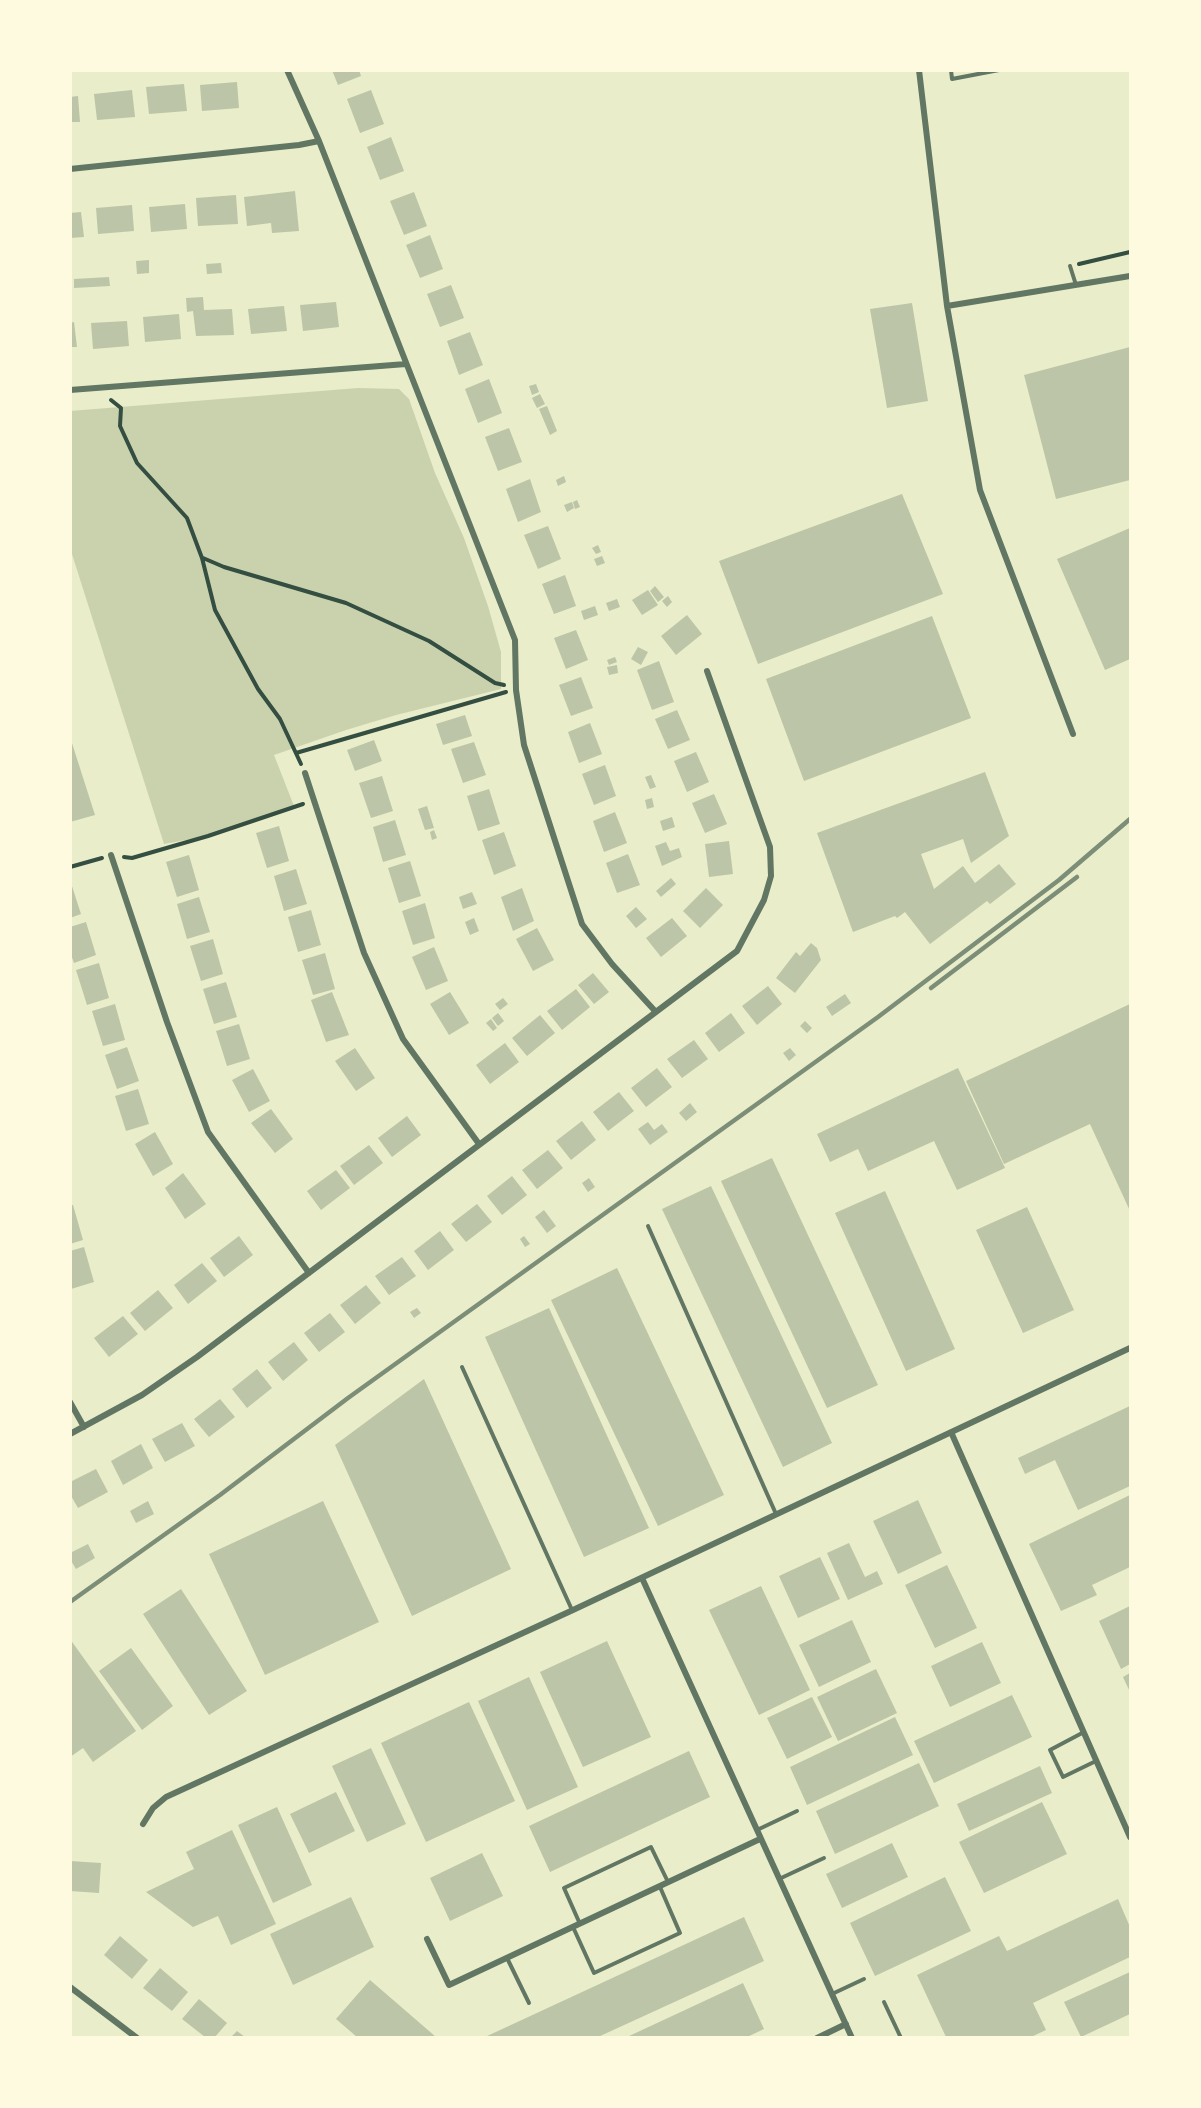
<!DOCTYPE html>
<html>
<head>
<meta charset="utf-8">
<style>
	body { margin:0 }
	#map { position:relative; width:1201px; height:2108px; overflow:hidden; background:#e9edc9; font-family:"Times New Roman",serif }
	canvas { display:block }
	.frame { position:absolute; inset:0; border:72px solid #fefae0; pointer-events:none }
</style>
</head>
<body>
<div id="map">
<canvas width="1201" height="2108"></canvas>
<div class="frame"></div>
</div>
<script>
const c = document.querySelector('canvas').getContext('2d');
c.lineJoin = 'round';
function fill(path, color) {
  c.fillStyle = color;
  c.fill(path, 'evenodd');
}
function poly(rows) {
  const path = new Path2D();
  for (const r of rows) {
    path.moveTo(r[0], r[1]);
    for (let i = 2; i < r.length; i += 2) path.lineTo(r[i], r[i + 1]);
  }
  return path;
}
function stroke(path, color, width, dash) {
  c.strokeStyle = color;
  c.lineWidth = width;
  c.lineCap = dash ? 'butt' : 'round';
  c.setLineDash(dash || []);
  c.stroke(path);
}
const green = poly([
	[358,388,399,389,409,399,435,473,464,538,488,606,501,652,501,689,396,715,346,730,274,755,294,806,208,836,164,844,71,551,70,411]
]);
const building = poly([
	[332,70,359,70,361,76,338,85],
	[237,82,239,108,202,111,200,85],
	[184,84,187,111,149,114,146,87],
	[132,90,135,117,97,120,94,94],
	[371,90,384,124,360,133,347,99],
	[78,96,80,122,70,122,70,97],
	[391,137,404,171,380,180,367,147],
	[295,191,299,231,272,233,271,223,247,226,244,197],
	[414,192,427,226,404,235,390,201],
	[236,195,238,224,198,226,196,198],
	[185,204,187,229,151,232,149,207],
	[132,205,134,231,98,234,96,208],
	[81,212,84,237,70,238,70,213],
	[430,235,443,269,420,278,406,245],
	[149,260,149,273,137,274,136,261],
	[221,263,222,273,207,274,206,264],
	[109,277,110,286,74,288,74,279],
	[451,285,464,318,440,327,427,294],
	[203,297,204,310,232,309,234,335,196,336,193,311,187,312,186,298],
	[336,302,339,327,303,331,300,305],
	[912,303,928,401,887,408,870,309],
	[284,306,287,331,251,334,248,309],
	[179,314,181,339,145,342,143,317],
	[127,321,129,346,93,349,91,323],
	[74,322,77,347,70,347,70,323],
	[470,332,483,365,459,375,447,341],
	[1130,347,1130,480,1056,499,1024,375],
	[489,379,502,413,478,423,465,389],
	[536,384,539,392,532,395,529,386],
	[540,394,545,404,537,408,532,398],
	[547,406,557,431,550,435,539,409],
	[509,428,522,462,498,471,485,437],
	[564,476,566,482,558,486,556,480],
	[530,479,541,512,518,522,506,489],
	[902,494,943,594,758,664,719,561],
	[577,500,580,507,575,509,573,502],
	[572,502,574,508,567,512,564,505],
	[548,526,561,559,538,569,524,535],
	[1130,528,1130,659,1105,670,1057,559],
	[598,545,601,552,596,554,592,548],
	[602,556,605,563,597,566,594,559],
	[565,575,576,606,554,614,542,584],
	[655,586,664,597,658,602,650,591],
	[648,590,658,605,642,615,632,600],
	[668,596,672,602,667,607,662,601],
	[617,599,620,607,609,611,606,603],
	[595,606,598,615,584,620,581,611],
	[687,615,702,634,676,655,661,636],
	[932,616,971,718,804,781,766,679],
	[576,630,588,660,566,669,554,638],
	[638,647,648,652,641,665,631,659],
	[615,657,617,662,609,665,607,660],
	[659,661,674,702,652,710,637,670],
	[617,665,618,673,609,675,607,667],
	[581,677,593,708,571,716,559,685],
	[677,710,690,740,668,749,655,719],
	[465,715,472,736,443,745,436,724],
	[590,723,602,754,579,763,568,732],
	[70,737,95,815,70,822],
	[374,740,382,761,355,771,347,750],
	[474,742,486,775,463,783,451,749],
	[696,752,709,782,687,792,674,761],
	[605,765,616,796,594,805,582,774],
	[985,772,1009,836,971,863,963,839,921,854,934,889,963,866,975,883,999,864,1016,884,990,904,987,901,930,944,905,912,897,918,895,916,853,932,817,833],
	[651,775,656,787,650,789,645,777],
	[382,776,393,811,371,818,359,783],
	[489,789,500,824,478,831,467,796],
	[714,794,727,824,705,833,692,803],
	[652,798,654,807,647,809,645,800],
	[427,806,434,828,425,830,418,809],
	[615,812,627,843,604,852,593,821],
	[672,817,675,827,663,831,660,821],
	[395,820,406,855,383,862,373,827],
	[279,826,289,861,267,868,256,833],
	[434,830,437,838,432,840,430,832],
	[504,832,516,866,494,875,482,840],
	[729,841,733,874,709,877,705,844],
	[666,842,670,851,679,848,682,857,662,866,655,846],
	[628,854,640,885,617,893,606,863],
	[189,855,199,890,177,897,166,862],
	[410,861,421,896,399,903,388,868],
	[296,869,307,904,284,911,274,876],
	[671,878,676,884,661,897,656,891],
	[70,880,81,914,70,918],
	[522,888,534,921,513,931,501,897],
	[706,888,723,905,700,928,683,911],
	[472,892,477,904,463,909,459,897],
	[199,897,210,932,187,939,177,904],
	[425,903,435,938,413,945,402,911],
	[636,907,647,919,636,928,626,916],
	[311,910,321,945,298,952,288,917],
	[474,918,479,931,470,935,465,922],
	[672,918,687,936,661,957,646,938],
	[86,922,96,955,74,963,70,952,70,927],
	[537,928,554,960,533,971,516,939],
	[213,939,223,974,201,981,190,946],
	[811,943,817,948,821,960,795,993,776,978,796,952,800,956],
	[434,947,448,981,426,990,412,957],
	[325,953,335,989,313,995,302,960],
	[99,963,109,998,87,1005,76,970],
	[593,973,609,992,594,1004,578,985],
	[226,982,237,1017,214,1024,203,989],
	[768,986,782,1004,757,1025,742,1006],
	[576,989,590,1007,562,1030,547,1011],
	[332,992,349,1035,326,1042,311,1000],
	[450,992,469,1023,449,1035,430,1004],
	[845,994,851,1003,832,1016,826,1007],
	[503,998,508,1004,500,1010,495,1004],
	[115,1004,125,1040,103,1046,92,1011],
	[1130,1004,1130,1211,1090,1124,1004,1164,966,1081],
	[498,1013,504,1021,498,1026,492,1018],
	[731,1013,745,1033,719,1052,705,1033],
	[540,1015,555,1033,527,1056,512,1038],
	[491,1019,497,1028,493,1031,486,1023],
	[805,1021,812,1028,807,1033,800,1026],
	[239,1024,250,1059,227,1066,216,1031],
	[694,1040,708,1059,682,1078,667,1059],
	[505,1043,519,1062,490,1084,476,1065],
	[127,1047,139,1081,117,1089,105,1055],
	[355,1048,375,1078,356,1091,335,1061],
	[790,1048,796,1055,789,1061,783,1053],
	[657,1068,672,1087,646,1107,631,1088],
	[958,1068,1005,1168,957,1190,934,1141,868,1171,858,1149,830,1162,817,1134],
	[253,1069,270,1101,249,1112,232,1080],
	[138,1089,149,1124,126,1131,115,1096],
	[619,1092,634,1111,608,1131,593,1112],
	[690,1103,697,1112,686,1121,679,1113],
	[271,1109,293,1139,275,1153,251,1123],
	[407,1116,421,1135,392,1157,378,1138],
	[582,1121,596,1140,571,1160,556,1141],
	[648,1122,654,1130,662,1124,668,1132,650,1145,638,1129],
	[155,1132,173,1164,153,1176,135,1144],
	[369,1145,383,1163,354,1185,340,1166],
	[548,1150,563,1168,537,1189,522,1170],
	[772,1158,878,1385,827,1408,721,1181],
	[336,1170,350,1188,321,1210,307,1191],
	[183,1173,206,1204,185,1219,165,1188],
	[512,1176,527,1195,502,1215,487,1196],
	[589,1178,595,1187,588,1192,582,1183],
	[711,1186,832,1443,783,1467,662,1209],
	[885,1191,955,1349,906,1371,835,1213],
	[477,1204,492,1222,466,1242,451,1224],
	[70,1205,73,1205,83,1240,70,1244],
	[1027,1207,1074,1310,1023,1333,976,1230],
	[544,1210,556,1226,547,1233,535,1217],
	[440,1231,454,1250,428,1270,414,1251],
	[239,1236,253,1255,224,1277,210,1258],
	[524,1236,530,1244,525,1247,520,1239],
	[84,1247,94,1282,71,1289,70,1251],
	[402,1257,416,1276,389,1295,375,1276],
	[202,1263,217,1281,188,1304,174,1285],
	[617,1268,724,1495,658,1526,551,1300],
	[366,1285,381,1303,355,1324,340,1305],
	[158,1290,173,1308,145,1331,130,1313],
	[417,1308,421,1313,414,1318,410,1312],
	[549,1308,649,1528,584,1557,485,1337],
	[330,1313,345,1332,319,1352,304,1333],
	[123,1316,138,1334,109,1357,94,1338],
	[294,1342,308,1360,283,1381,268,1362],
	[257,1369,272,1388,247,1408,232,1389],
	[424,1379,511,1569,412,1616,335,1445],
	[220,1399,235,1417,209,1437,194,1419],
	[1130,1406,1130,1486,1078,1510,1055,1460,1025,1474,1018,1458],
	[182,1423,195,1446,165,1462,152,1439],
	[141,1444,153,1468,123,1485,111,1461],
	[96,1469,108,1492,78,1508,70,1494,70,1482],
	[1130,1495,1130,1567,1092,1585,1097,1595,1061,1611,1029,1544],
	[918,1500,942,1553,898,1574,873,1521],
	[148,1501,154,1514,136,1523,130,1511],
	[323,1501,379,1622,265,1675,209,1554],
	[849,1543,865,1577,877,1571,883,1584,848,1600,827,1553],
	[88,1544,95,1558,76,1569,70,1559,70,1553],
	[820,1557,840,1599,798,1618,779,1576],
	[947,1565,977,1628,935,1648,905,1585],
	[761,1586,810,1690,759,1715,709,1610],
	[181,1589,247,1691,209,1715,143,1614],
	[1130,1606,1130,1664,1121,1669,1099,1621],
	[852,1620,871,1662,819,1687,799,1645],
	[70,1639,136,1731,93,1762,83,1748,70,1757],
	[607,1641,651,1737,583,1767,540,1672],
	[982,1642,1001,1683,950,1707,931,1666],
	[131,1648,173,1706,142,1730,99,1671],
	[876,1669,897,1713,838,1741,817,1697],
	[1130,1673,1130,1692,1123,1677],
	[529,1677,578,1787,527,1810,478,1701],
	[1012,1695,1032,1737,934,1783,914,1741],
	[812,1697,832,1737,787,1759,767,1718],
	[469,1702,515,1801,426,1842,381,1743],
	[895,1717,913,1755,807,1805,790,1767],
	[371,1748,406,1824,367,1842,332,1766],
	[689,1751,710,1797,550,1872,529,1826],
	[919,1763,939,1806,835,1854,816,1811],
	[1040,1766,1052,1793,969,1831,957,1804],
	[336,1792,355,1831,309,1853,290,1814],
	[1042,1802,1067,1854,984,1893,959,1842],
	[277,1807,312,1885,273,1903,238,1825],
	[232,1830,276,1924,231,1945,218,1916,193,1927,146,1892,194,1869,186,1852],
	[892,1843,908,1877,842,1908,826,1874],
	[482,1853,503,1896,450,1921,430,1878],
	[70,1861,101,1863,99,1893,70,1891],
	[945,1877,971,1931,875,1976,850,1923],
	[351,1897,374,1947,293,1985,270,1934],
	[1118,1899,1130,1927,1130,1957,1033,2003,1046,2030,1031,2037,946,2037,917,1975,999,1936,1007,1951],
	[744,1917,764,1961,598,2037,485,2037],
	[120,1936,148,1960,132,1979,104,1955],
	[160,1968,188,1992,172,2011,143,1988],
	[1130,1972,1130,2014,1081,2037,1064,2002],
	[370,1980,436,2037,357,2037,336,2019],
	[743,1983,764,2029,747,2037,627,2037],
	[199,1999,227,2023,215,2037,205,2037,182,2019],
	[237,2031,245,2037,231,2037]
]);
const path = poly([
	[1079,264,1130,252],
	[111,400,121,408,120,426,137,463,187,518,202,558,215,610,258,689,280,719,301,764],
	[203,558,224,567,346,603,429,641,495,683,504,685],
	[296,753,506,692],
	[124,857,132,858,208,836,303,804],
	[70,867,102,858]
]);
const service = poly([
	[951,70,952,79,999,70],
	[1070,266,1076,285],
	[648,1226,776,1514],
	[462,1367,572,1610],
	[1084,1732,1050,1750,1063,1777,1096,1761],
	[757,1830,797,1811],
	[779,1879,824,1858],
	[580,1924,564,1888,651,1847,668,1882],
	[573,1927,594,1973,680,1933,660,1887],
	[507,1958,529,2003],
	[832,1994,864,1979],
	[884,2002,901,2038]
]);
const minor = poly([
	[287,70,319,141,515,640,516,690,524,745,582,924,612,964,655,1011],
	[919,70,947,306,980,490,1073,734],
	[70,169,299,145,319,141],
	[947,306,1130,276],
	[70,390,406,364],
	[305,773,364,953,403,1039,479,1144],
	[111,855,167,1022,208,1132,309,1273],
	[70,1402,84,1427],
	[951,1432,1130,1837],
	[70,1434,142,1395,197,1357,737,951,764,900,771,876,770,847,707,671],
	[642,1578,852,2038],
	[143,1824,153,1808,166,1797,573,1610,1130,1348],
	[427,1939,449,1985,760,1839],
	[70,1987,137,2038],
	[817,2038,846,2024]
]);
const rail = poly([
	[931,988,1077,877],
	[70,1602,220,1495,348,1398,878,1017,1059,880,1130,819]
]);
fill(green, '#cad2ad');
fill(building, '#bcc5a7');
stroke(path, '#344e41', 4);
stroke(service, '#617663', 4);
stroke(minor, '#617663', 6);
stroke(rail, '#7c8e77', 4.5);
</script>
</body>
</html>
